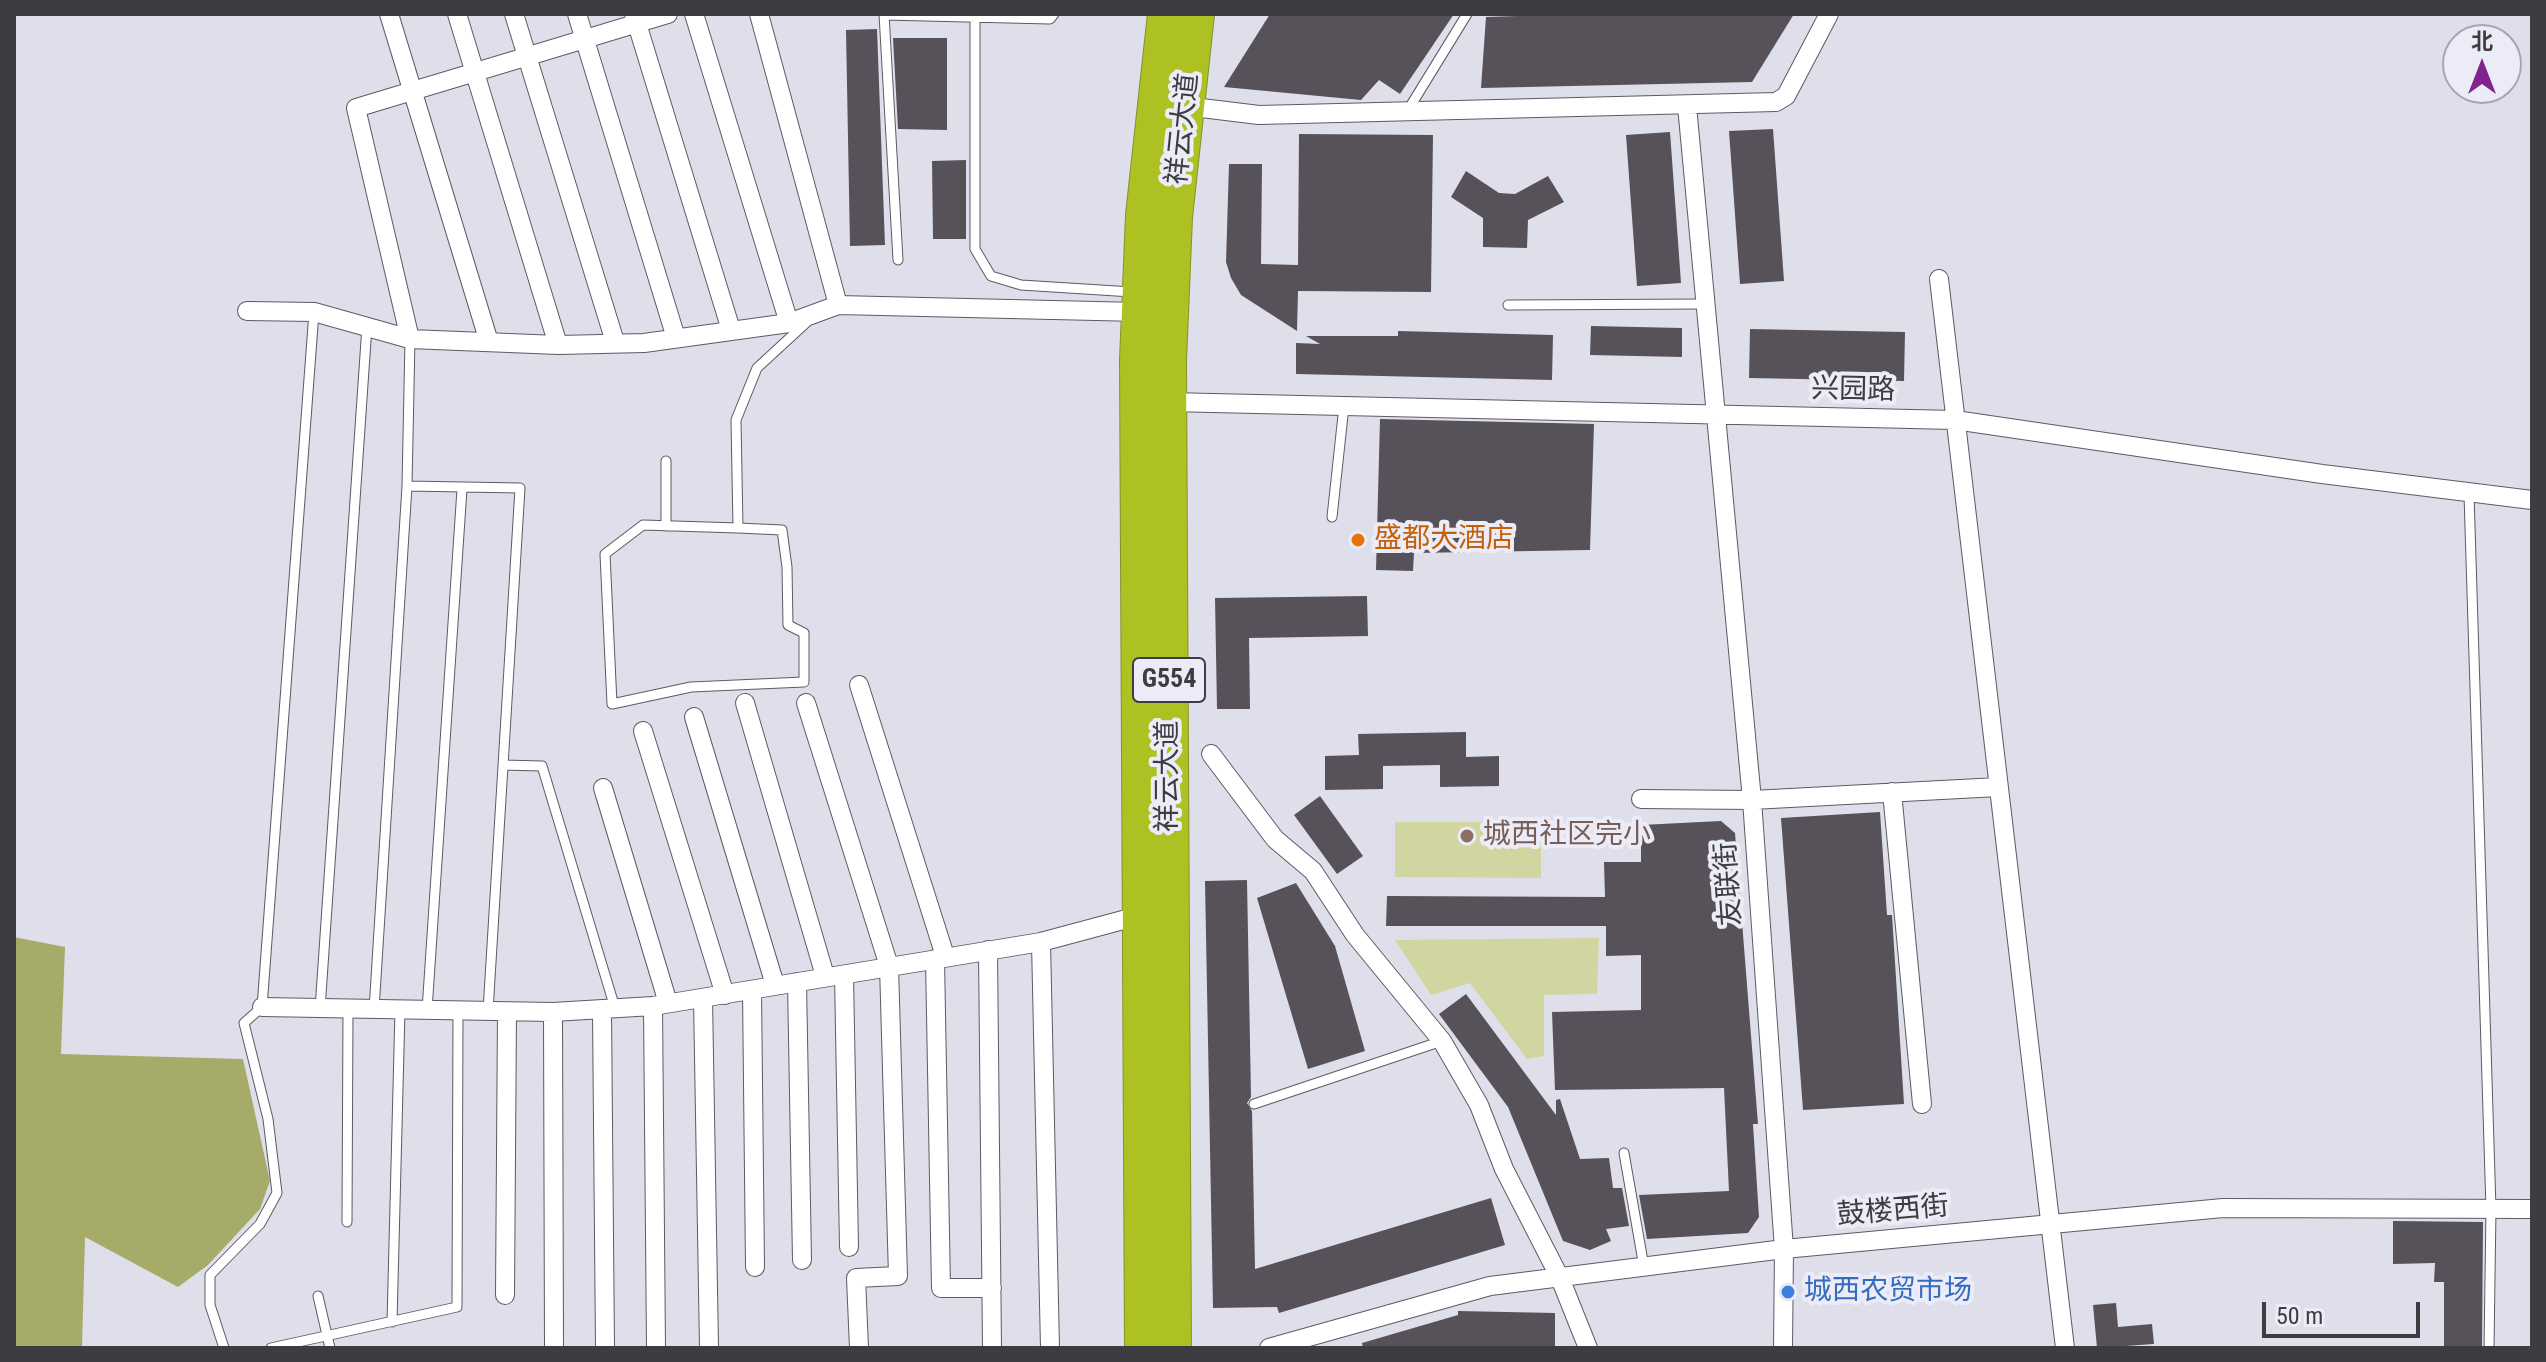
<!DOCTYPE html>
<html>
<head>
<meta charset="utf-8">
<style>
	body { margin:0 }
	#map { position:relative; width:2546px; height:1362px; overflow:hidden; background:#dfdfeb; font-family:"Roboto Condensed","Noto Sans SC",sans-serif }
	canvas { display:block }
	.frame { position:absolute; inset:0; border:16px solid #3c3c41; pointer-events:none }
	.north { position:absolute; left:2442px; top:24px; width:80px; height:80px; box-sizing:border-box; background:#ececf8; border:2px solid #a6a6af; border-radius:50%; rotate:0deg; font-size:22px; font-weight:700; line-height:32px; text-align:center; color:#3c3c41 }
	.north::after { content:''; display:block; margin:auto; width:28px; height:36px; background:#81238f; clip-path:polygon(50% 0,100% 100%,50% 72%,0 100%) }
	.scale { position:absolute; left:2262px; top:1302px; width:158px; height:36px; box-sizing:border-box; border:4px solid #3c3c41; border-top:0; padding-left:10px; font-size:24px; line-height:28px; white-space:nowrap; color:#3c3c41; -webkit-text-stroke:6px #ececf8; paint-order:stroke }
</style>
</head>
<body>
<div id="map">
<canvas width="2546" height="1362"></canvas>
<div class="frame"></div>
<div class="north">北</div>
<div class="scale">50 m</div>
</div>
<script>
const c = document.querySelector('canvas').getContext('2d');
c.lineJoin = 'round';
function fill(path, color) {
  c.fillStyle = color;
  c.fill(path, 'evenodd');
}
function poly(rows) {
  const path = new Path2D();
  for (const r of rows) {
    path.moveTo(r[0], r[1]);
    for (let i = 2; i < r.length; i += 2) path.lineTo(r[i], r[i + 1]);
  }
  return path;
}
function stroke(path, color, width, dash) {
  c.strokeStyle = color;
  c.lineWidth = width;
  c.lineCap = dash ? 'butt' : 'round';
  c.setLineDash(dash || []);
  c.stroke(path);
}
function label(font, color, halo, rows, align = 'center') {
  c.font = font + ' "Roboto Condensed","Noto Sans SC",sans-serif';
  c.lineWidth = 8;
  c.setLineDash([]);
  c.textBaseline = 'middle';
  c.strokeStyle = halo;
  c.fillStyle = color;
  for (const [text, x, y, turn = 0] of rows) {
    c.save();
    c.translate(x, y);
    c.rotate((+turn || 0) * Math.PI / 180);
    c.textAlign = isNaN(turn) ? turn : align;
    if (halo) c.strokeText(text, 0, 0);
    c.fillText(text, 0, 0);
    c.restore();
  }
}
const green = poly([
	[1395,822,1541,822,1541,878,1395,877],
	[1599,938,1597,994,1544,995,1544,1056,1527,1059,1470,983,1431,995,1395,940]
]);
const forest = poly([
	[14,937,65,947,61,1054,243,1059,270,1181,260,1209,208,1265,178,1287,85,1237,82,1348,14,1348]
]);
const building = poly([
	[1270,14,1454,14,1400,94,1379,80,1361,100,1224,87],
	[1579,14,1794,14,1752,82,1481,88,1486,17],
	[877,29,885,245,850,246,846,30],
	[893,38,947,38,947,130,898,129],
	[1773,129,1784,281,1740,284,1729,131],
	[1670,132,1681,283,1637,286,1626,135],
	[1299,134,1433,135,1431,292,1298,291,1297,331,1241,295,1231,278,1226,262,1229,164,1262,164,1261,264,1298,265],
	[966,160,966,239,933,239,932,161],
	[1466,171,1499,193,1515,194,1548,176,1564,202,1528,220,1527,248,1483,247,1483,218,1451,197],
	[1591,326,1682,328,1682,357,1590,355],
	[1750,329,1905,332,1904,381,1749,378],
	[1398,331,1553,335,1552,380,1296,374,1296,343,1320,344,1306,336,1398,336],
	[1380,419,1594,424,1590,550,1414,553,1413,571,1376,570],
	[1367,596,1368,636,1249,638,1250,709,1217,709,1215,598],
	[1466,732,1466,757,1499,756,1499,786,1440,787,1440,765,1383,766,1383,789,1325,790,1325,756,1359,755,1358,734],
	[1320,796,1363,856,1337,874,1294,815],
	[1880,812,1887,915,1892,915,1904,1104,1803,1110,1781,818],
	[1721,821,1735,833,1758,1124,1753,1124,1759,1217,1748,1233,1647,1239,1639,1195,1729,1191,1724,1088,1555,1090,1552,1012,1641,1010,1641,955,1606,956,1606,926,1386,926,1387,896,1605,897,1604,862,1641,862,1641,825],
	[1247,880,1251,1097,1247,1103,1252,1111,1255,1269,1491,1198,1505,1245,1279,1313,1277,1307,1213,1308,1205,881],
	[1296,883,1335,946,1365,1051,1308,1069,1257,898],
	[1466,994,1556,1115,1556,1100,1560,1099,1580,1159,1609,1158,1613,1188,1622,1188,1629,1226,1606,1229,1611,1241,1590,1250,1563,1241,1508,1107,1439,1014],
	[2393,1221,2483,1222,2482,1348,2444,1348,2444,1282,2434,1282,2435,1263,2393,1264],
	[2116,1303,2118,1327,2152,1324,2154,1344,2097,1348,2093,1305],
	[1458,1311,1555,1313,1555,1348,1363,1348,1362,1343,1458,1315]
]);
const lane = poly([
	[884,14,898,260],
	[884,15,1050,19,1054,14],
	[975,18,975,249,991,276,1021,285,1132,292],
	[1408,110,1467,14],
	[1508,305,1705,304],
	[407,486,520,488,488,1011],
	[2469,494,2491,1209,2489,1348],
	[1332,517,1344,406],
	[666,526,666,461],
	[738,528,782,530,787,567,788,625,804,633,804,682,691,687,612,704,605,554,643,525,738,528,736,420,757,368,807,322],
	[503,765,542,766,615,1008],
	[320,1009,367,326],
	[374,1010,407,486,410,339],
	[427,1010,462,489],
	[1254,1104,1442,1041],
	[1624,1153,1644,1267],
	[347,1222,348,1009],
	[318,1296,330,1348],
	[392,1322,400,1010],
	[224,1348,210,1305,210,1275,260,1224,277,1193,268,1119,244,1023,262,1007,314,312],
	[271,1348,457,1307,458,1011]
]);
const street = poly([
	[389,14,489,342],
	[457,14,558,345],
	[514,14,615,342],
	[577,14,676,338],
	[634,14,731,330],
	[694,14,789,323],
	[759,14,838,305],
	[1185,106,1259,115,1776,102,1786,96,1829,14],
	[1687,106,1752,800,1784,1249,1783,1348],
	[1939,279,2065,1348],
	[247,311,314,312,410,339,558,345,644,343,789,323,838,305,1139,312],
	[410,339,356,108,668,14],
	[1169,402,1955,420,2322,474,2532,500],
	[859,685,945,956],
	[745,703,825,976],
	[806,703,889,966,898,1276,856,1278,859,1348],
	[694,717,775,985],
	[643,731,725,995],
	[1211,754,1275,839,1313,871,1355,935,1442,1041,1479,1105,1504,1169,1560,1278,1588,1348],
	[603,788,668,1003],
	[1892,792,1922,1104],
	[1641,799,1752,800,1998,787],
	[1041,942,1050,1348],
	[988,950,992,1348],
	[935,959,941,1288,992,1288],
	[844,975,849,1247],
	[797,982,802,1260],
	[752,990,755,1267],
	[703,998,709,1348],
	[653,1006,656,1348],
	[262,1007,553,1012,653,1006,1041,942,1138,916],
	[602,1011,605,1348],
	[553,1012,554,1348],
	[505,1295,507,1012],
	[1269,1348,1490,1286,1784,1249,2223,1208,2532,1209]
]);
const highway = poly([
	[1142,1348,1137,360,1143,215,1165,14],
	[1174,1348,1169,361,1175,217,1197,14]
]);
const markers = [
	[1358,540,8,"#e8710a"],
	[1467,836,8,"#8d6e63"],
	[1788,1292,8,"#3f7fe0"]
];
const shields = [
	[1169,680,72]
];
const shieldNames = [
	["G554",1169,680]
];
const streetNames = [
	["祥云大道",1184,129,-84],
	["兴园路",1853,391,1],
	["祥云大道",1169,776,-90],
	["友联街",1730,884,-94],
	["鼓楼西街",1893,1212,-5]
];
const foodNames = [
	["盛都大酒店",1374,540]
];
const educationNames = [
	["城西社区完小",1483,836]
];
const shopNames = [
	["城西农贸市场",1804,1292]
];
fill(green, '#d1d6a0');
fill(forest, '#a6ab69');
fill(building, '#57515a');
stroke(lane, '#5b5b65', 11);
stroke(street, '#5b5b65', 20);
stroke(highway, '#85922e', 36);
stroke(lane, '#fff', 9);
stroke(street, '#fff', 18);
stroke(highway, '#adc123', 34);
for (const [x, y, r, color] of markers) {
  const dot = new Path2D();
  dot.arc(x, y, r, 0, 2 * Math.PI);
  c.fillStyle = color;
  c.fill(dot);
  stroke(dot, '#ececf8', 3);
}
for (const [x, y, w] of shields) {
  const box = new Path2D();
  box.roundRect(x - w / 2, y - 22, w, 44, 6);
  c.fillStyle = '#ececf8';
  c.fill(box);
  stroke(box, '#3c3c41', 2);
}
label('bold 26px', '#3c3c41', null, shieldNames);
label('28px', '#3c3c41', '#ececf8', streetNames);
label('28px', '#c56008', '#ececf8', foodNames, 'left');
label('28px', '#785e54', '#ececf8', educationNames, 'left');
label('28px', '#366cbe', '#ececf8', shopNames, 'left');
</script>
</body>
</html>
